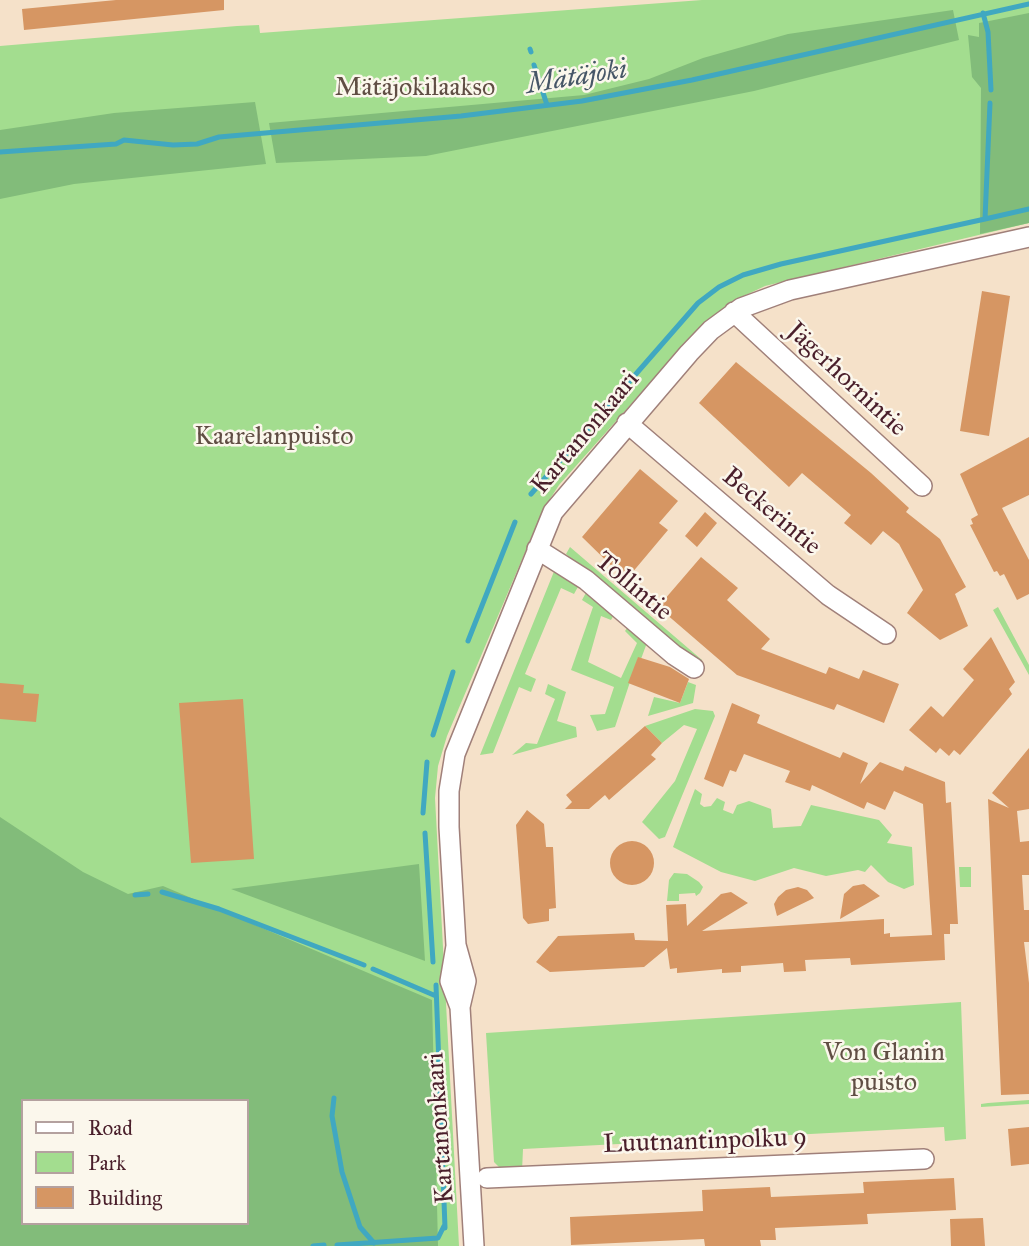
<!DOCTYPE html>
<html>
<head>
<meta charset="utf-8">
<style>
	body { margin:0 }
	#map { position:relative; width:1029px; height:1246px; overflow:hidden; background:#f5e1c9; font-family:"IM FELL Great Primer",serif }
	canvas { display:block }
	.legend { position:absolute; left:21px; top:1099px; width:228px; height:126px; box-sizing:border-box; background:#fbf7ec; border:2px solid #b4a19f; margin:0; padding:9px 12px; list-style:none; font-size:21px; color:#4a1f2b }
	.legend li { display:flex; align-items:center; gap:14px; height:35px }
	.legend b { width:35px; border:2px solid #b4a19f }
</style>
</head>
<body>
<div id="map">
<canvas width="1029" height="1246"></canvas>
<ul class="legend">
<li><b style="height:9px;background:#fff"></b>Road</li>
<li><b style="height:19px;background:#a3dd8f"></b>Park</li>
<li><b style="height:19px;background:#d69663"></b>Building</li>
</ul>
</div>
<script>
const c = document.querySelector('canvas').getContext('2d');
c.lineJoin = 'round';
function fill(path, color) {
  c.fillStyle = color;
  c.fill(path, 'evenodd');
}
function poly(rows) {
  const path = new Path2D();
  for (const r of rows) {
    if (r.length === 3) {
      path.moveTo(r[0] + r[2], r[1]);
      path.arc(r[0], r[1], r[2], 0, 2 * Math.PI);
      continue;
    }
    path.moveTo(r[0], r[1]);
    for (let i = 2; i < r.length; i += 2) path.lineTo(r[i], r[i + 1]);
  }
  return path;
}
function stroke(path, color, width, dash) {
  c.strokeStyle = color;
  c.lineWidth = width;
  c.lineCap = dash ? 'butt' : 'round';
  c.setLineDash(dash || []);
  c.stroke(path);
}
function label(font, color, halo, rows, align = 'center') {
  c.font = font + ' "IM FELL Great Primer",serif';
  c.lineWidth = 5;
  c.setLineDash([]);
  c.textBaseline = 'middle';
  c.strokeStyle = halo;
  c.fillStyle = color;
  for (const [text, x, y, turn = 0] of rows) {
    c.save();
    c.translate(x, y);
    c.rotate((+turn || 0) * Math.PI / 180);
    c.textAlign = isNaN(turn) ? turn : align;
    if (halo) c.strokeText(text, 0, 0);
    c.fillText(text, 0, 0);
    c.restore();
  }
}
const green = poly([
	[702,0,1029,0,1029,223,765,286,729,303,691,337,559,485,543,510,447,736,438,766,435,798,459,1246,0,1246,0,46,237,26,259,25,260,33],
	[23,1101,247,1101,247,1223,23,1223],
	[570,547,702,660,703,665,695,665,566,554],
	[555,569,579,585,574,594,561,588,525,674,536,679,531,692,519,687,493,753,480,755],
	[588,589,615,613,611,620,601,616,588,662,621,678,637,643,625,631,630,624,648,640,641,659,638,658,615,727,597,731,590,715,605,714,614,687,571,670,593,607,582,600],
	[998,607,1029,665,1029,675,993,610],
	[688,682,696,685,693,703,648,716,654,697,680,703],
	[548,684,566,692,557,721,576,727,577,737,512,755,526,743,537,744,555,699,545,694],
	[695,709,713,711,715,716,665,837,659,839,642,822,675,781,697,729,684,725,662,743,645,726],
	[695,789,702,794,700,804,704,807,711,806,717,798,725,802,723,810,733,814,737,805,749,801,771,809,773,828,801,826,811,805,879,820,892,835,887,843,912,847,914,885,904,889,888,882,871,865,865,872,858,870,826,876,794,868,755,881,721,872,673,847],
	[959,867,971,867,971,887,960,887],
	[674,873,687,874,699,882,703,887,700,893,696,896,695,893,679,894,679,901,667,901,669,880],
	[961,1002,966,1139,945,1141,944,1127,523,1149,522,1171,501,1169,494,1162,486,1033],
	[1029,1100,1029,1104,981,1107,981,1104,988,1103]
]);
const forest = poly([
	[953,10,959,40,754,91,426,156,276,163,269,123,584,95,649,79,703,58,788,34],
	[1029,13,1029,223,980,234,981,88,972,77,968,35,979,37,979,23],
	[255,102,266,164,74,184,0,199,0,130,114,113],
	[0,817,83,872,128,894,163,886,432,1000,438,1246,0,1246],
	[23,1101,247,1101,247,1223,23,1223],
	[419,864,425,961,231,889]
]);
const stream = poly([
	[983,13,988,32,991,90],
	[530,49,531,52],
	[534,65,547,105],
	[0,152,116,144,124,140,173,145,197,144,219,137,461,116,582,101,692,80,1029,4],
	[985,219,1029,209],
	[531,494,698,303,719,287,743,275,781,264,985,219,990,103],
	[468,641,515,522],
	[433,735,453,672],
	[423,813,427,762],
	[425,833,433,962],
	[162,892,219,909,364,965],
	[135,895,148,894],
	[373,969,436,996],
	[436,985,445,1228],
	[334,1098,332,1116,342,1172,360,1227,374,1243],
	[337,1245,438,1238,444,1226],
	[313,1246,324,1245]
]);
const building = poly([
	[116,0,224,0,224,10,24,30,22,9],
	[982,291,1010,296,989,436,960,431],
	[736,362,871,473,909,508,906,512,940,539,966,587,955,594,968,626,940,640,907,613,923,590,899,544,883,531,871,545,844,523,851,515,802,473,789,487,699,403],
	[1029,437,1029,495,1002,508,1029,560,1029,594,1017,600,1004,574,1000,576,997,571,994,572,970,525,973,524,971,519,978,515,960,474],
	[640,469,678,501,659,523,668,530,626,580,582,537],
	[705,512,717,523,697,547,685,536],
	[701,557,738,588,727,600,770,639,761,649,826,674,829,667,859,679,863,670,899,684,884,723,837,704,834,710,737,675,658,607],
	[991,637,1015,682,1009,689,1012,694,960,755,954,750,949,756,940,748,936,753,909,730,931,706,943,717,974,680,963,669],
	[638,657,670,667,689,679,680,703,628,683],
	[0,683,24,685,23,693,39,694,36,722,0,719],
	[243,699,254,859,191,863,179,703],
	[732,703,760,715,757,723,840,758,843,752,868,763,860,784,880,762,903,771,905,766,945,782,946,803,951,802,958,924,950,924,950,934,944,934,945,960,851,965,850,958,805,960,806,971,784,972,783,963,741,966,741,972,722,973,722,969,677,973,677,968,670,969,667,948,644,967,550,972,536,962,558,936,634,933,635,940,668,941,666,905,686,904,687,926,721,894,731,892,748,903,702,931,884,919,884,934,890,933,890,937,932,935,923,804,894,791,885,810,867,802,864,809,812,785,810,791,785,782,790,771,744,754,736,772,730,770,723,787,704,779],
	[645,726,662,743,651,755,656,759,609,800,605,795,589,809,565,809,572,802,566,795],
	[1029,748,1029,809,1017,811,1020,842,1029,841,1029,875,1022,875,1024,910,1029,910,1029,942,1024,942,1029,983,1029,1094,1001,1095,988,799,1009,808,992,793],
	[527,810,544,824,546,847,553,847,556,908,549,909,549,921,528,924,523,918,516,825],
	[632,863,22],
	[864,884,880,896,840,919,844,894,853,886],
	[798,887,807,890,814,898,777,916,774,904,778,897,786,890],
	[1029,1127,1029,1164,1011,1166,1008,1129],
	[954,1178,956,1210,867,1214,868,1224,775,1228,776,1240,760,1240,761,1246,705,1246,704,1239,571,1245,570,1217,703,1211,702,1190,770,1187,771,1197,864,1193,863,1182],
	[983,1218,985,1246,951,1246,950,1219]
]);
const minor = poly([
	[734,312,922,486],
	[627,423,828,595,886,634],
	[537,549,586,580,674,655,694,668],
	[456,946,450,981,460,1007,474,1246],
	[460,1007,466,981,456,945,449,827,449,791,455,754,553,512,689,353,711,330,741,308,790,290,1029,237],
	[487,1178,924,1159]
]);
const parkNames = [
	["Mätäjokilaakso",415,89],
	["Kaarelanpuisto",274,438],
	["Von Glanin",884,1054],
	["puisto",884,1084]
];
const streetNames = [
	["Jägerhornintie",846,380,43],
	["Kartanonkaari",586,433,-50],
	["Beckerintie",771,512,40],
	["Tollintie",633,587,40],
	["Kartanonkaari",441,1128,-94],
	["Luutnantinpolku 9",705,1142,-2]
];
const waterNames = [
	["Mätäjoki",577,78,-9]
];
fill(green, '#a3dd8f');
fill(forest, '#82bc7a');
stroke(stream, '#40a8c1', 5);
fill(building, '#d69663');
stroke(minor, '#a0807a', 22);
stroke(minor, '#fff', 19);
label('26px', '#604e44', '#fbf7ec', parkNames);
label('26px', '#4a1f2b', '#fbf7ec', streetNames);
label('italic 28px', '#465667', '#fbf7ec', waterNames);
</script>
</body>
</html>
